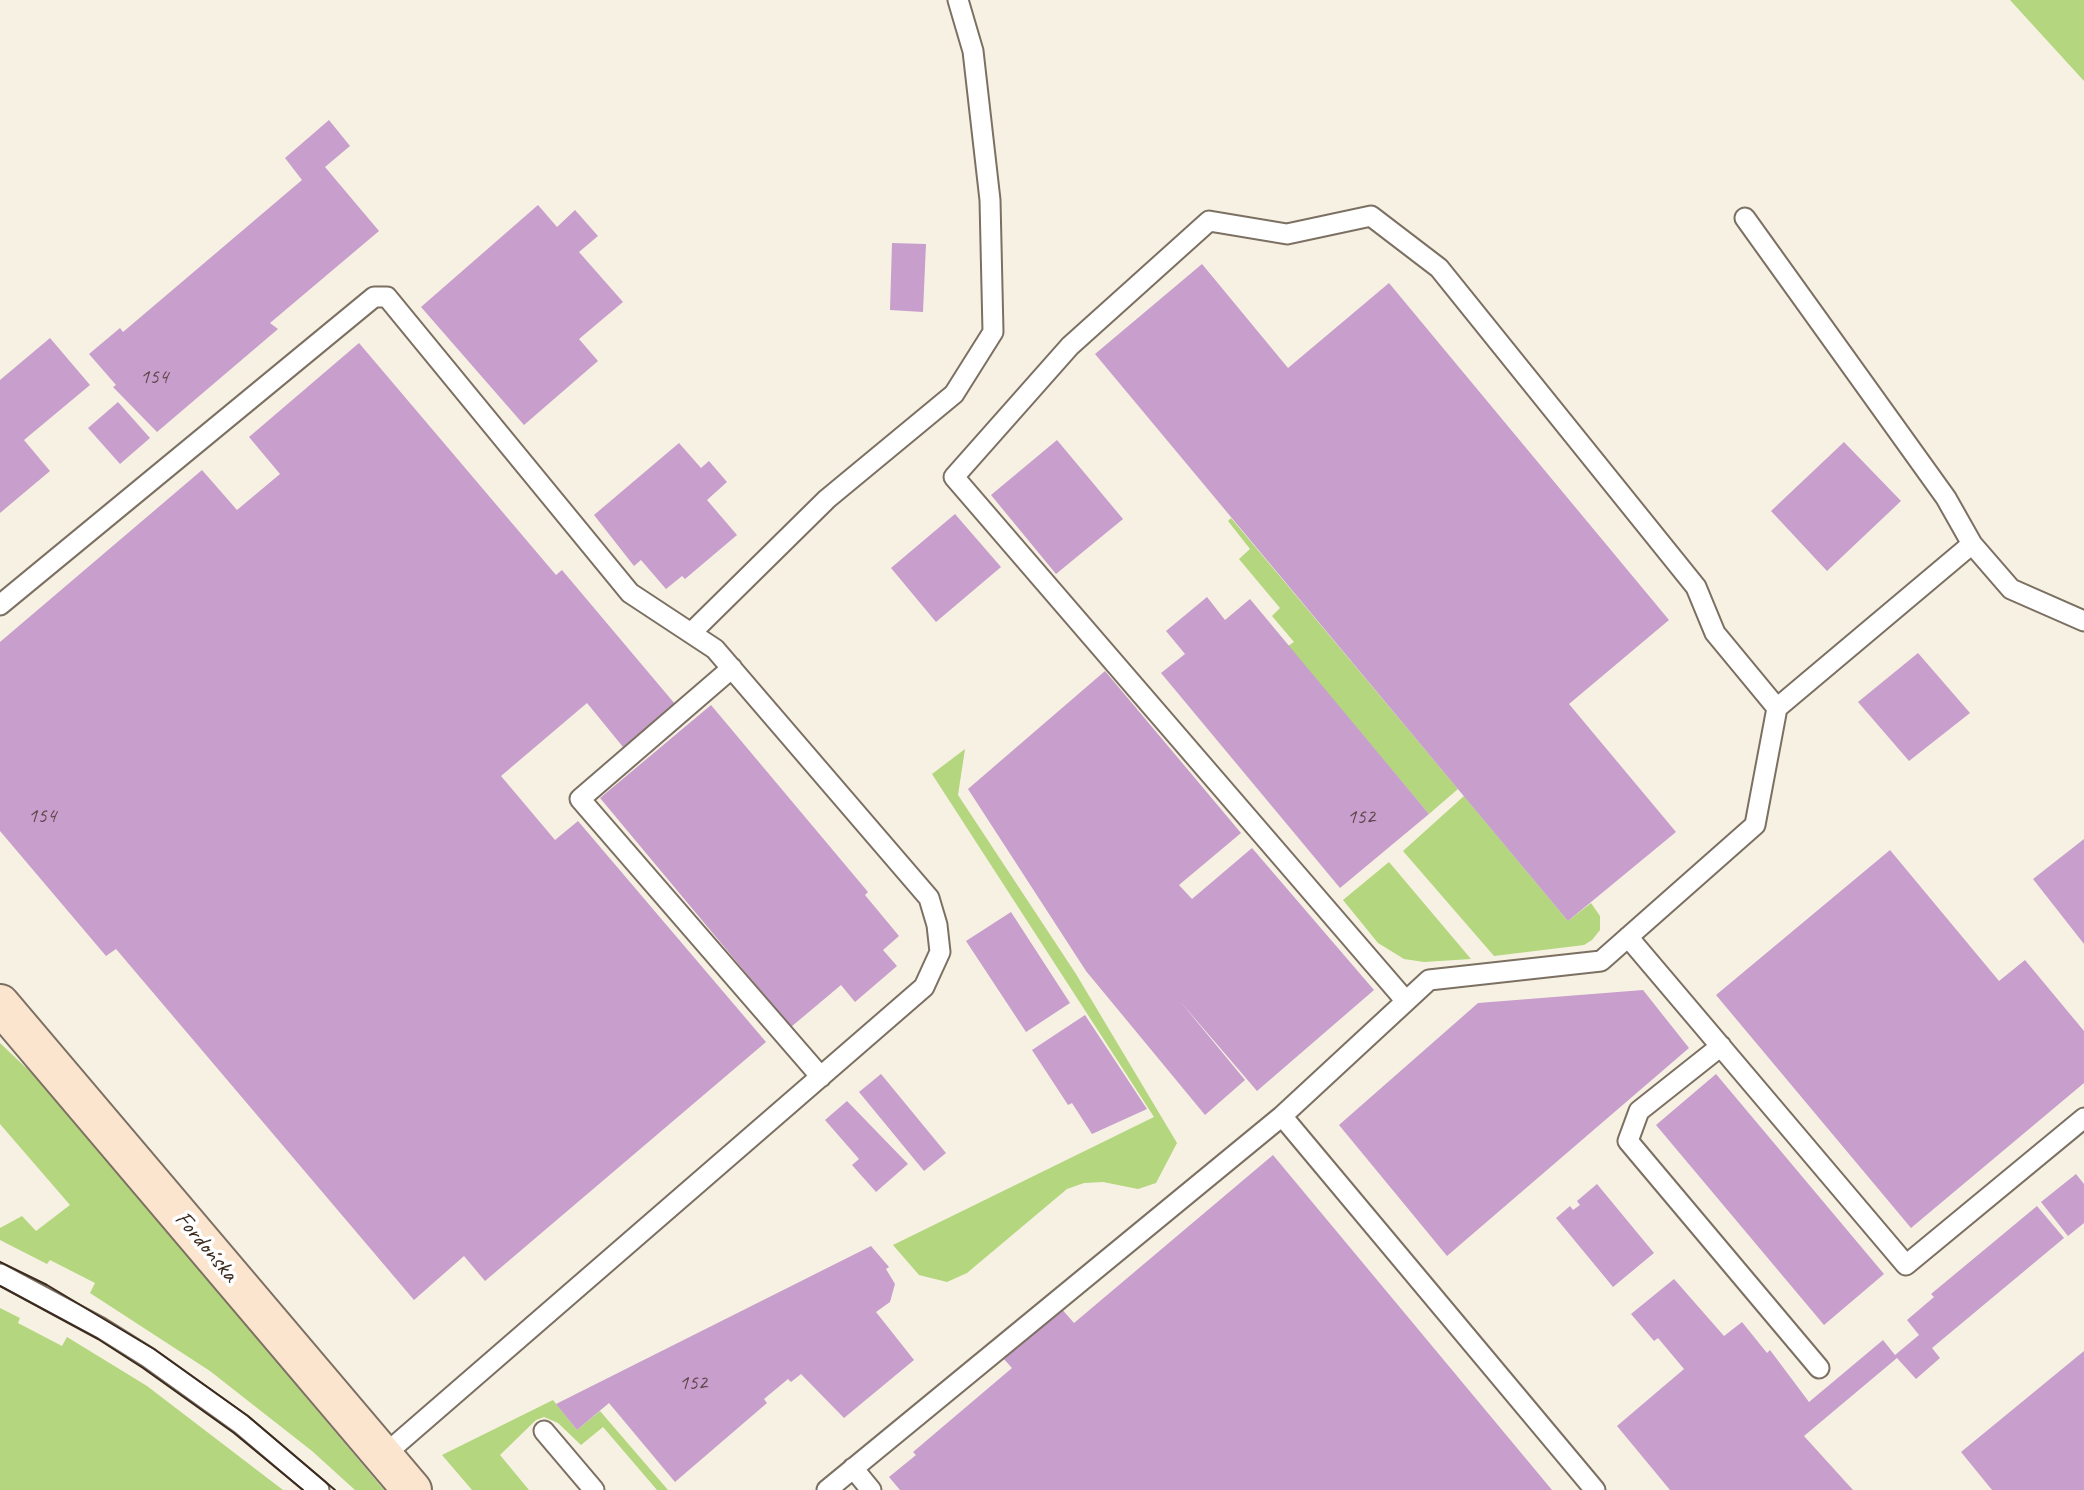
<!DOCTYPE html>
<html>
<head>
<meta charset="utf-8">
<style>
	body { margin:0 }
	canvas { display:block; background:#f6f1e2 }
</style>
</head>
<body>
<canvas width="2084" height="1490"></canvas>
<script>
const c = document.querySelector('canvas').getContext('2d');
c.lineJoin = 'round';
function fill(path, color) {
  c.fillStyle = color;
  c.fill(path, 'evenodd');
}
function poly(rows) {
  const path = new Path2D();
  for (const r of rows) {
    path.moveTo(r[0], r[1]);
    for (let i = 2; i < r.length; i += 2) path.lineTo(r[i], r[i + 1]);
  }
  return path;
}
function stroke(path, color, width, dash) {
  c.strokeStyle = color;
  c.lineWidth = width;
  c.lineCap = dash ? 'butt' : 'round';
  c.setLineDash(dash || []);
  c.stroke(path);
}
function label(font, color, halo, rows, align = 'center') {
  c.font = font + ' Caveat,sans-serif';
  c.lineWidth = 7;
  c.setLineDash([]);
  c.textBaseline = 'middle';
  c.strokeStyle = halo;
  c.fillStyle = color;
  for (const [text, x, y, turn = 0] of rows) {
    c.save();
    c.translate(x, y);
    c.rotate((+turn || 0) * Math.PI / 180);
    c.textAlign = isNaN(turn) ? turn : align;
    if (halo) c.strokeText(text, 0, 0);
    c.fillText(text, 0, 0);
    c.restore();
  }
}
const green = poly([
	[2010,0,2084,0,2084,81],
	[1231,518,1458,789,1429,814,1288,646,1294,642,1272,616,1280,608,1239,559,1250,549,1228,521],
	[965,749,958,795,1076,974,1177,1143,1156,1183,1138,1189,1103,1182,1084,1183,1067,1189,967,1273,947,1282,919,1275,893,1245,1154,1117,932,774],
	[1464,796,1568,921,1591,903,1600,916,1600,930,1592,940,1584,945,1494,956,1403,851],
	[1389,862,1471,959,1424,962,1404,959,1378,943,1343,900],
	[0,1043,41,1082,87,1136,384,1490,355,1490,312,1451,210,1371,90,1293,95,1283,50,1260,47,1264,0,1240,0,1228,22,1216,36,1231,70,1205,0,1124],
	[0,1308,20,1318,18,1323,62,1346,67,1337,147,1386,283,1490,0,1490],
	[553,1400,577,1430,600,1411,668,1490,657,1490,603,1427,581,1445,558,1423,544,1417,536,1420,500,1455,529,1490,472,1490,442,1455]
]);
const building = poly([
	[329,120,350,146,325,167,379,231,270,323,278,329,157,432,113,387,116,385,89,354,120,328,123,332,302,180,285,158],
	[538,205,557,227,575,210,598,236,579,252,623,302,579,339,598,361,524,425,421,307],
	[892,243,926,244,923,312,890,310],
	[1202,264,1288,368,1389,283,1669,620,1569,704,1676,832,1568,921,1095,354],
	[50,338,90,385,24,440,50,471,0,513,0,380],
	[359,343,556,575,562,570,675,704,623,747,587,703,501,776,555,840,578,821,766,1042,485,1281,464,1256,414,1300,116,949,106,956,0,831,0,642,202,470,237,510,280,474,249,437],
	[118,402,150,438,120,464,88,428],
	[1057,440,1123,519,1056,574,991,495],
	[1844,442,1901,501,1827,571,1771,511],
	[679,443,701,468,709,461,727,482,707,500,737,535,685,579,682,576,666,589,641,560,634,566,594,515],
	[955,514,1001,567,936,622,891,568],
	[1207,597,1225,620,1250,599,1429,814,1340,888,1161,673,1185,654,1166,631],
	[1918,653,1970,713,1909,761,1858,702],
	[1105,671,1241,833,1179,885,1192,899,1252,848,1374,990,1257,1091,1179,1000,1245,1080,1205,1115,1086,971,968,789],
	[711,705,868,892,865,895,899,936,883,950,897,966,855,1002,841,985,791,1027,600,798],
	[2084,839,2084,944,2033,879],
	[1890,850,1999,981,2025,960,2084,1031,2084,1083,1911,1228,1716,995],
	[1011,912,1070,1003,1026,1032,966,941],
	[1643,990,1689,1048,1447,1256,1339,1125,1478,1003],
	[1085,1015,1147,1109,1092,1134,1072,1103,1068,1105,1032,1050],
	[881,1074,946,1153,924,1171,859,1092],
	[1716,1074,1884,1274,1824,1325,1656,1125],
	[847,1101,908,1164,876,1192,852,1165,859,1159,825,1120],
	[1273,1155,1552,1490,900,1490,889,1477,916,1455,913,1452,1012,1368,1002,1357,1060,1307,1074,1323],
	[2076,1174,2084,1184,2084,1223,2068,1236,2041,1202],
	[1597,1184,1654,1253,1613,1287,1556,1218,1570,1206,1573,1210,1580,1205,1577,1201],
	[2037,1206,2064,1238,1932,1348,1940,1358,1916,1379,1897,1358,1804,1436,1853,1490,1670,1490,1617,1426,1684,1369,1658,1338,1654,1341,1631,1314,1674,1279,1724,1336,1742,1322,1767,1353,1770,1350,1809,1402,1883,1340,1895,1355,1919,1335,1907,1320,1934,1297,1931,1294],
	[871,1246,889,1267,886,1269,895,1284,890,1302,876,1312,914,1360,844,1418,801,1374,791,1382,788,1379,764,1399,767,1403,675,1482,609,1403,577,1430,556,1404],
	[2084,1351,2084,1490,1992,1490,1961,1452]
]);
const lane = poly([
	[1745,218,1946,498,1972,544],
	[0,605,374,297,387,297,630,593,715,649,929,898,937,925,940,952,924,987,383,1456],
	[691,633,827,499,954,394,993,332,990,200,973,51,958,0],
	[732,668,580,799,821,1077],
	[1628,937,1906,1265,2084,1118],
	[1405,1000,954,477,1070,346,1209,221,1287,234,1371,216,1439,268,1696,587,1715,633,1777,708],
	[1721,1046,1639,1111,1628,1141,1819,1368],
	[1282,1116,1595,1490],
	[0,1274,101,1328,149,1358,241,1424,319,1490],
	[544,1431,594,1490],
	[853,1468,871,1490],
	[827,1490,1282,1116,1429,980,1601,961,1755,825,1777,708,1972,544,2011,589,2084,621]
]);
const secondary = poly([
	[0,1004,412,1490]
]);
const tram = poly([
	[0,1262,47,1285,154,1349,248,1416,335,1490],
	[0,1286,98,1339,143,1368,234,1433,303,1490]
]);
const numberNames = [
	["154",154,377],
	["154",42,816],
	["152",1361,817],
	["152",693,1383]
];
const streetNames = [
	["Fordońska",206,1247,50]
];
fill(green, '#b4d67e');
fill(building, '#c89ecd');
stroke(lane, '#7c7063', 23);
stroke(secondary, '#7c7063', 42);
stroke(lane, '#fff', 19);
stroke(secondary, '#fce5cf', 38);
stroke(tram, '#3b2a1e', 2);
label('21px', '#5e474a', null, numberNames);
label('24px', '#3b2a1e', '#fff', streetNames);
</script>
</body>
</html>
